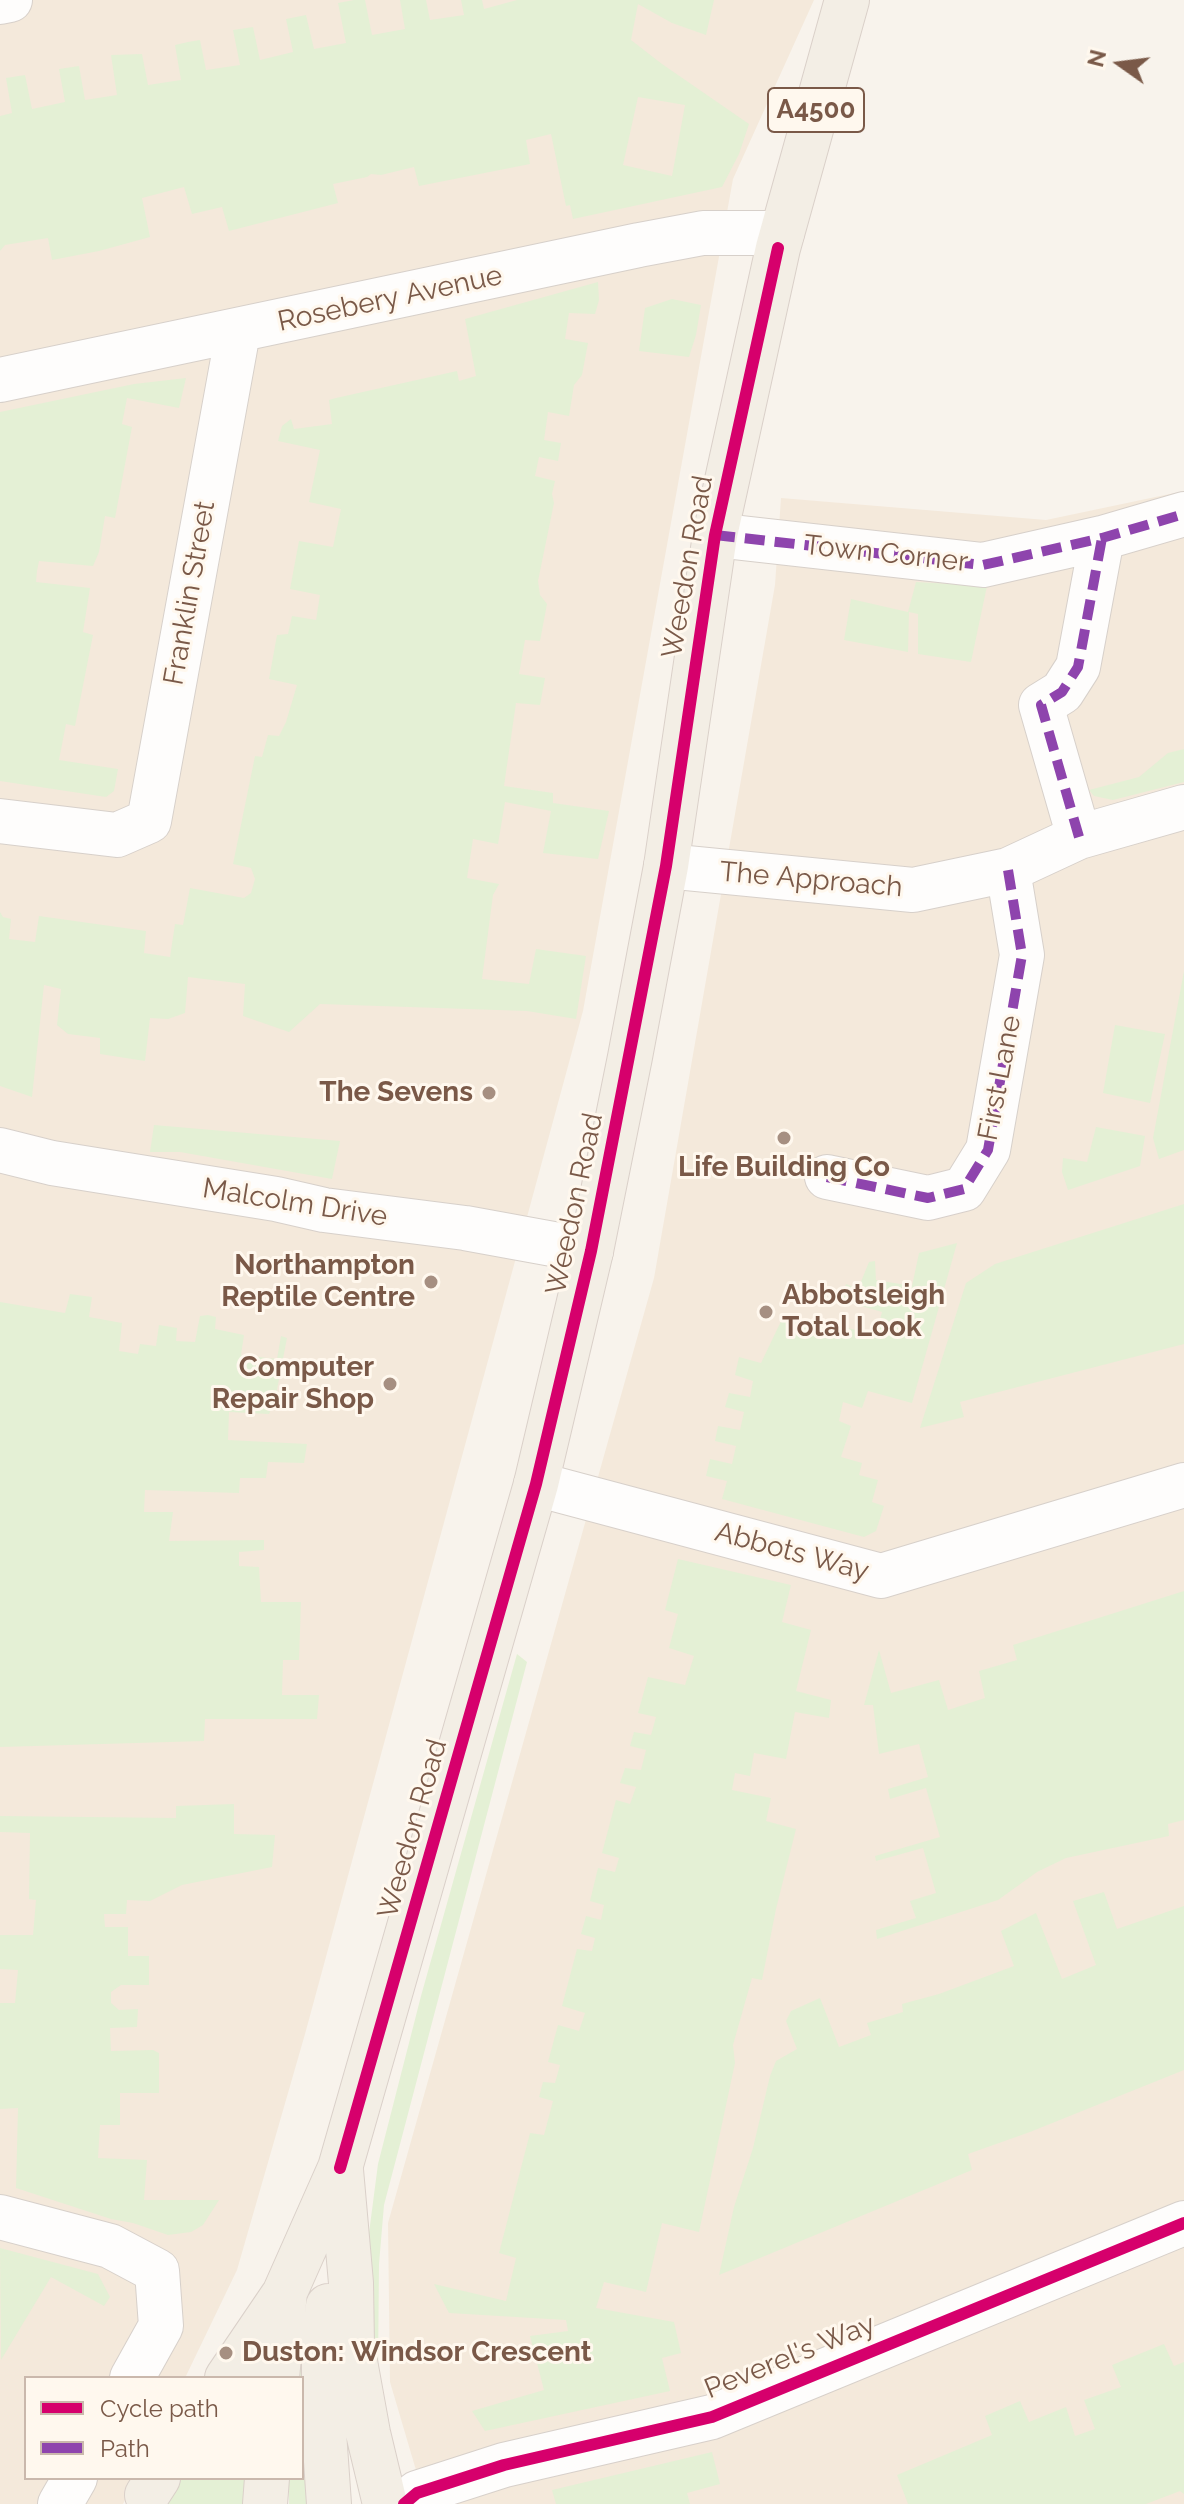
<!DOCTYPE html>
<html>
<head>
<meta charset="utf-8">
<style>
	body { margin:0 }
	#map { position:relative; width:1184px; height:2504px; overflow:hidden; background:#f8f3ec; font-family:Raleway,sans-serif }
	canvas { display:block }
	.legend { position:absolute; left:24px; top:2376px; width:280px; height:104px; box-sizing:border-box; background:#fff8ee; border:2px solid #cab8ac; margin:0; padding:10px 14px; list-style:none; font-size:24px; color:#7a5948 }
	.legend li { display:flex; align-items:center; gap:16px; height:40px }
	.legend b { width:40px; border:2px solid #cab8ac }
	.north { position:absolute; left:1080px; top:24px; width:80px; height:80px; -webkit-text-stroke:6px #fff8ee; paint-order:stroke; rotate:284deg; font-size:22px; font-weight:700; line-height:32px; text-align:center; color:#7a5948 }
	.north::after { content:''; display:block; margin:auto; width:28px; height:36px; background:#7a5948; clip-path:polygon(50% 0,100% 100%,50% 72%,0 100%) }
</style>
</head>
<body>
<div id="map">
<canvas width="1184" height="2504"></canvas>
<ul class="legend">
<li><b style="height:10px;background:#d6006c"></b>Cycle path</li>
<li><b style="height:10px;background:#8e44ad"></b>Path</li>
</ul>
<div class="north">N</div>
</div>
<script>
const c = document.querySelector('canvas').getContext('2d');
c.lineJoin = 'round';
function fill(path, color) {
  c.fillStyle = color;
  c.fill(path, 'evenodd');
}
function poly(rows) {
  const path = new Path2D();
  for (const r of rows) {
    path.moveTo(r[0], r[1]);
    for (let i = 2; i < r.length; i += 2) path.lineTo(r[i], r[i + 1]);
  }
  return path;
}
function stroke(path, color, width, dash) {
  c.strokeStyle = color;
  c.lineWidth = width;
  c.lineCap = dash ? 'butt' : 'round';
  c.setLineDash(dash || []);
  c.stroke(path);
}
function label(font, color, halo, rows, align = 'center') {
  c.font = font + ' Raleway,sans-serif';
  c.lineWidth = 6;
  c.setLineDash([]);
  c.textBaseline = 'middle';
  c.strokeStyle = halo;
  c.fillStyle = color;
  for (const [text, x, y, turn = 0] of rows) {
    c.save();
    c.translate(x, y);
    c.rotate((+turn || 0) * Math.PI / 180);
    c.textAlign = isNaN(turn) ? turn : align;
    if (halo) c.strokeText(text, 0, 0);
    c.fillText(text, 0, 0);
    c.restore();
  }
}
const residential = poly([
	[0,0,814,0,733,179,583,1011,305,2034,237,2270,185,2378,26,2378,26,2478,137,2478,123,2504,0,2504],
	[1184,491,1184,2504,426,2504,390,2382,388,2223,654,1278,775,585,781,498,1046,520]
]);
const green = poly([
	[354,0,365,0,372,35,405,29,400,0,426,0,430,20,464,15,461,0,482,0,484,9,517,0,714,0,706,35,672,23,638,4,631,40,662,64,749,124,739,154,722,187,573,219,570,205,566,206,551,134,526,140,530,164,419,186,414,167,381,175,371,174,367,177,333,184,338,203,229,231,222,207,192,214,184,187,142,198,150,237,99,251,52,260,48,238,5,245,0,251,0,116,12,113,6,78,25,75,32,109,65,102,59,69,79,66,85,100,117,95,111,55,142,54,148,85,181,80,175,45,188,42,200,40,206,70,240,65,233,30,253,27,260,60,293,52,286,19,306,15,314,49,346,43,338,3],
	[638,97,685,105,672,176,623,165],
	[598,282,599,300,595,314,569,313,565,339,588,343,582,375,574,385,569,416,548,412,544,440,561,443,558,461,539,457,535,476,555,481,552,494,554,503,538,581,540,595,547,604,540,641,525,640,519,674,545,678,540,705,516,703,504,786,553,793,553,803,609,811,598,859,543,853,551,811,505,802,498,844,473,839,467,878,499,884,493,895,482,979,529,984,536,949,586,956,576,1019,527,1011,320,1004,289,1032,243,1016,245,984,188,977,185,1013,168,1019,150,1018,145,1061,100,1054,100,1038,68,1034,57,1025,61,989,44,985,32,1097,0,1086,0,912,3,917,11,919,9,939,35,942,39,916,146,931,144,953,170,957,175,924,183,925,190,888,244,898,251,893,255,879,251,868,233,864,255,756,262,757,268,735,279,736,286,722,297,685,269,679,277,635,288,634,292,616,316,620,320,595,290,589,299,541,333,547,341,509,309,502,320,450,278,441,282,426,291,419,294,429,332,424,329,400,336,398,457,371,459,381,476,376,465,319],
	[672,299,701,305,696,335,689,357,639,351,645,308],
	[186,378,179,408,127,398,122,424,132,427,115,518,105,516,99,552,93,566,39,561,37,571,36,582,90,588,83,632,93,635,75,726,66,724,59,760,118,769,114,791,106,797,0,781,0,412,134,384],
	[916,582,987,586,971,662,918,654,918,614,909,612,908,652,844,640,851,599,908,612],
	[1184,749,1184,782,1113,800,1094,796,1089,790,1139,777,1168,753],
	[1184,971,1184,1150,1159,1159,1153,1138],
	[1115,1025,1165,1034,1150,1103,1103,1093],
	[154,1125,340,1141,332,1179,180,1152,150,1152],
	[1096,1127,1145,1136,1140,1166,1068,1190,1062,1172,1063,1158,1087,1162],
	[1184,1204,1184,1344,960,1402,964,1417,920,1428,966,1283,995,1264],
	[957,1243,912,1403,868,1391,862,1408,843,1402,839,1421,851,1426,841,1457,862,1463,859,1475,878,1480,872,1502,884,1506,876,1531,864,1537,722,1499,727,1481,706,1476,710,1459,732,1464,736,1446,715,1441,718,1426,740,1430,744,1412,725,1407,729,1393,750,1397,753,1381,735,1375,739,1357,761,1363,784,1315,876,1334,882,1312,841,1300,846,1284,858,1289,869,1262,875,1261,876,1280,912,1286,919,1253],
	[70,1294,92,1297,89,1317,122,1323,119,1351,138,1354,140,1344,156,1346,159,1325,177,1328,176,1341,195,1342,200,1316,208,1315,216,1317,215,1329,244,1335,241,1355,277,1359,281,1336,287,1338,275,1400,269,1414,229,1412,228,1440,307,1444,304,1463,268,1462,266,1478,240,1478,239,1493,145,1490,144,1512,173,1512,169,1541,264,1540,264,1550,239,1552,239,1566,259,1567,261,1602,301,1602,299,1660,283,1660,282,1695,319,1695,317,1719,205,1719,204,1741,0,1747,0,1302,65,1313],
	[678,1559,791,1585,782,1622,811,1630,796,1691,831,1700,829,1718,795,1712,786,1759,754,1753,750,1776,735,1773,732,1790,771,1798,766,1821,796,1829,776,1909,762,1980,752,1978,733,2045,735,2063,699,2232,662,2223,646,2292,604,2282,596,2308,674,2322,681,2353,662,2358,670,2391,485,2431,472,2411,544,2390,530,2336,568,2331,566,2320,449,2313,434,2284,506,2301,516,2258,499,2253,530,2133,544,2135,553,2101,539,2097,543,2082,555,2083,560,2065,548,2062,558,2025,579,2031,585,2013,562,2006,577,1949,592,1951,595,1938,581,1934,586,1916,601,1920,604,1905,590,1901,598,1868,615,1872,619,1858,602,1853,616,1800,630,1804,636,1787,620,1783,625,1768,641,1770,646,1750,630,1746,634,1732,651,1735,656,1717,638,1713,648,1677,685,1685,694,1656,669,1648,678,1614,665,1610],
	[1184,1591,1184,1820,1168,1824,1169,1836,1066,1858,1037,1872,998,1900,877,1939,876,1930,916,1918,910,1901,936,1893,923,1848,876,1861,875,1856,940,1837,926,1788,890,1799,888,1789,928,1777,919,1744,879,1754,873,1705,864,1705,879,1650,891,1693,939,1680,948,1710,985,1698,979,1671,1017,1660,1013,1645],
	[517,1654,527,1662,384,2205,379,2264,378,2368,368,2322,369,2233,378,2164,421,1996],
	[234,1804,234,1834,275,1835,272,1867,182,1885,150,1901,127,1900,126,1914,104,1914,105,1927,128,1927,128,1956,149,1956,149,1985,121,1985,111,1992,111,2003,119,2010,138,2009,137,2027,110,2028,111,2051,153,2050,159,2053,159,2093,120,2093,120,2125,100,2125,98,2158,147,2160,144,2200,219,2200,203,2225,191,2232,168,2235,133,2223,111,2219,16,2188,18,2108,0,2109,0,2003,15,2003,18,1970,0,1969,0,1935,33,1935,36,1900,29,1899,30,1833,0,1832,0,1816,176,1818,176,1806],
	[1104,1892,1117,1929,1184,1906,1184,2070,1030,2132,968,2154,972,2170,719,2275,734,2207,753,2148,770,2076,776,2061,797,2049,786,2021,791,2011,820,1998,839,2047,871,2035,867,2023,903,2012,902,2004,939,1994,1014,1966,1001,1931,1036,1913,1062,1979,1096,1965,1073,1901],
	[0,2248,98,2274,110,2297,104,2306,51,2277,1,2360],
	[304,2330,316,2504,289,2504,289,2478,302,2478,302,2378,296,2378],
	[1164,2344,1174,2366,1184,2362,1184,2494,1180,2491,1146,2504,908,2504,897,2475,992,2435,985,2416,1020,2401,1029,2422,1066,2407,1075,2436,1095,2429,1084,2400,1121,2387,1112,2365],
	[712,2452,720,2484,687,2493,690,2504,556,2504,552,2490],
	[170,2478,248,2478,247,2504,157,2504]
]);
const minor = poly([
	[0,2,10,0],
	[0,380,639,245,703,233,782,233],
	[715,535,983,565,1102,538,1184,514],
	[0,821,117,835,149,821,238,332],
	[1079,837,1041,705,1062,692,1078,667,1102,538],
	[666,866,913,890,1008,870,1079,837,1184,807],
	[0,1150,52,1163,276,1199,324,1210,465,1228,591,1251],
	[827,1177,928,1198,964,1189,988,1150,1022,955,1008,870],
	[536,1484,881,1576,1184,1485],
	[0,2217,110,2246,157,2271,161,2326,132,2378],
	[60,2504,75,2478],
	[404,2504,417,2493,504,2465,712,2417,1184,2223]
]);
const major = poly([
	[341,2170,351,2283,352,2345,368,2433,385,2504],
	[328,2306,324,2344,324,2432,329,2504],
	[227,2378,282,2297],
	[277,2378,285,2292,340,2168,536,1484,591,1251,630,1057,666,866,715,535,778,248,847,0],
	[147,2495,158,2478],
	[265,2504,267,2478]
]);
const quiet = poly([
	[715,535,983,565,1102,538,1184,514],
	[1079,837,1041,705,1062,692,1078,667,1102,538],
	[827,1177,928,1198,964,1189,988,1150,1022,955,1008,870]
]);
const cycleway = poly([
	[340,2168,536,1484,591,1251,666,866,715,535,778,248],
	[404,2504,417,2493,504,2465,712,2417,1184,2223]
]);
const markers = [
	[489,1093,8,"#a68f81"],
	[784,1138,8,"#a68f81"],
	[431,1282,8,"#a68f81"],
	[766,1312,8,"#a68f81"],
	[390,1384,8,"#a68f81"],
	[226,2353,8,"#a68f81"]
];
const shields = [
	[816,110,96]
];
const shieldNames = [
	["A4500",816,110]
];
const streetNames = [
	["Rosebery Avenue",390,299,-12],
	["Town Corner",886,554,6],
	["Weedon Road",688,567,-80],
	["Franklin Street",190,593,-80],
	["The Approach",811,880,5],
	["First Lane",1000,1078,-79],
	["Malcolm Drive",295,1203,9],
	["Weedon Road",575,1204,-78],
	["Abbots Way",792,1552,15],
	["Weedon Road",413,1829,-74],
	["Peverel's Way",790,2357,-22]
];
const poiNames = [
	["The Sevens",473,1093],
	["Life Building Co",784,1168,"center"],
	["Northampton",415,1266],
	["Reptile Centre",415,1298],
	["Abbotsleigh",782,1296,"left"],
	["Total Look",782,1328,"left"],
	["Computer",374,1368],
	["Repair Shop",374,1400],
	["Duston: Windsor Crescent",242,2353,"left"]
];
fill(residential, '#f4e9db');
fill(green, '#e4f0d5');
stroke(minor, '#d7d0ca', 46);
stroke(major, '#dad0c9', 46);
stroke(minor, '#fefdfc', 44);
stroke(major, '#f3eee5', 44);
stroke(quiet, '#8e44ad', 10, [20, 10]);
stroke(cycleway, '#d6006c', 12);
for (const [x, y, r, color] of markers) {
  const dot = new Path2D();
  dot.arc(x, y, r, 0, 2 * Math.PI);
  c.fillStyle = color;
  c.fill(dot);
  stroke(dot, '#fff8ee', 3);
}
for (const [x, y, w] of shields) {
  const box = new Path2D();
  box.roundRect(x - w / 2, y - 22, w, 44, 6);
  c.fillStyle = '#fff8ee';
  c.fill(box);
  stroke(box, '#7a5948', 2);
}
label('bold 26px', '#7a5948', null, shieldNames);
label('28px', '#7a5948', '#fff8ee', streetNames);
label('bold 28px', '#7a5948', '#fff8ee', poiNames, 'right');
</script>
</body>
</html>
